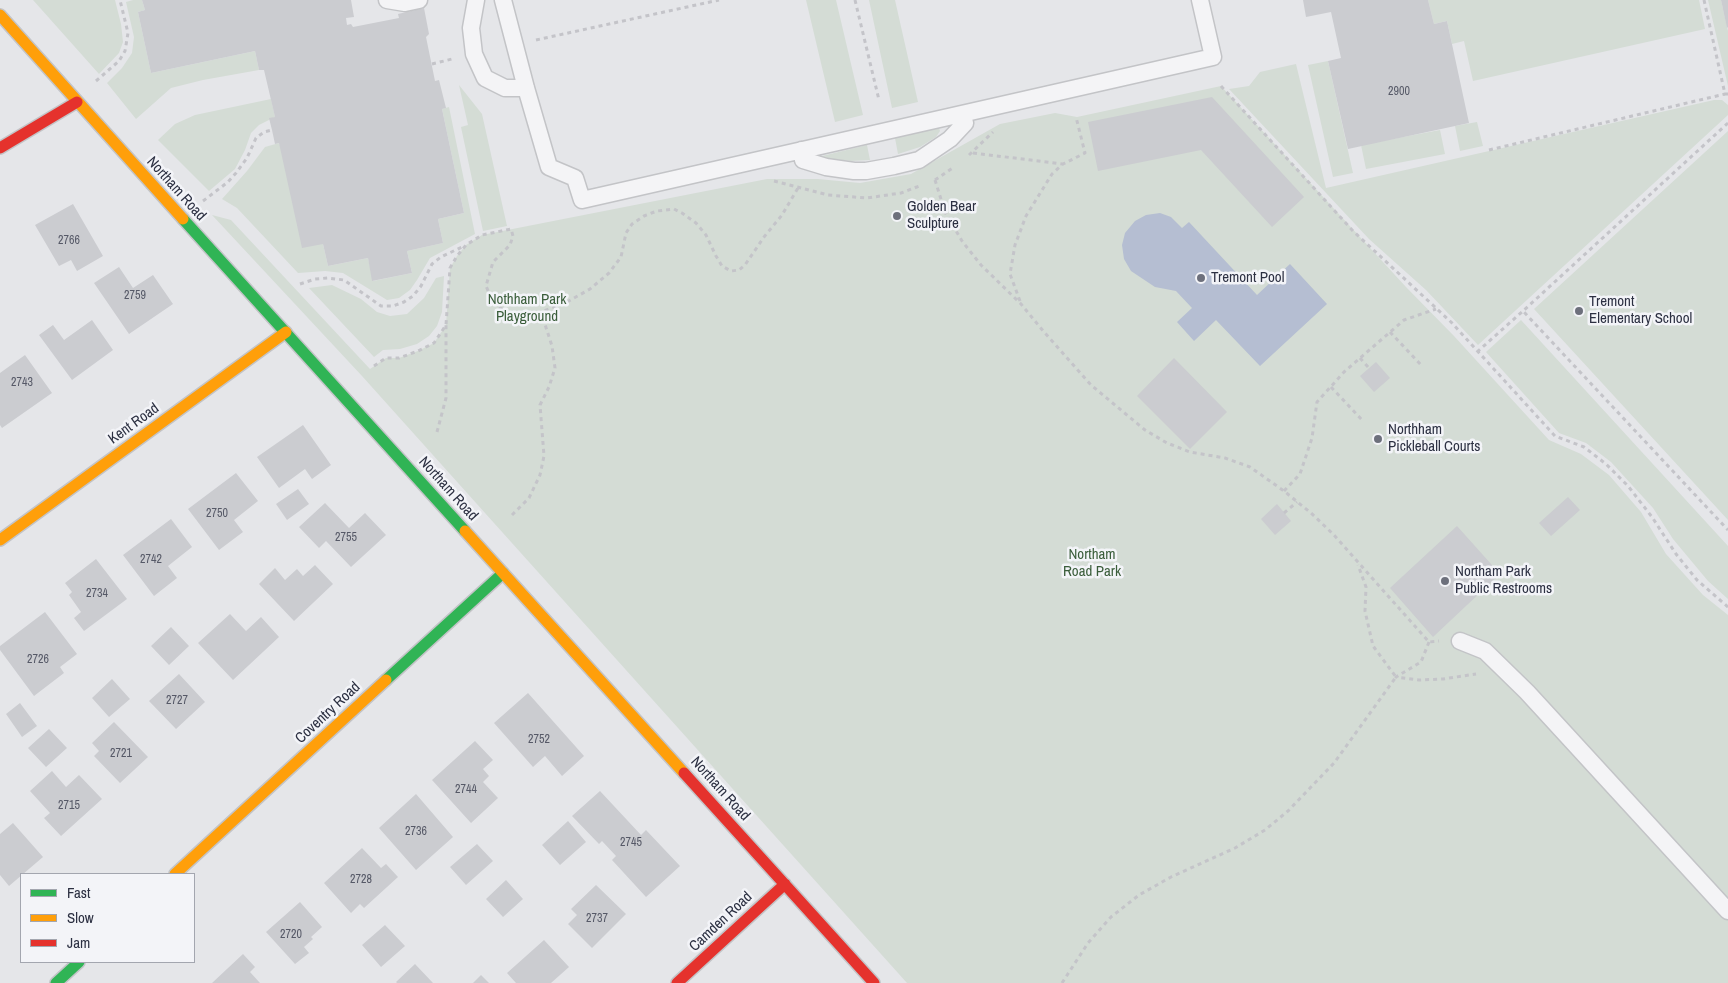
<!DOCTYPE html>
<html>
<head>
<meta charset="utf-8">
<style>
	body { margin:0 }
	#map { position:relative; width:1728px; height:983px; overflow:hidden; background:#e5e6e9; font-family:"Archivo Narrow",sans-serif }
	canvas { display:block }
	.legend { position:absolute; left:20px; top:873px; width:175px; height:90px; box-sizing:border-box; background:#f3f4f8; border:1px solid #a3a6af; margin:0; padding:6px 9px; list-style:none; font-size:15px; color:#2c3042 }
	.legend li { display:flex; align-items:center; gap:10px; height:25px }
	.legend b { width:25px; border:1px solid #a3a6af }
</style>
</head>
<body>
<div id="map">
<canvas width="1728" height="983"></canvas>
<ul class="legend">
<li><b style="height:6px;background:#30b455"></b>Fast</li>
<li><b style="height:6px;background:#ff9f0a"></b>Slow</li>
<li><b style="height:6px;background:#e5322d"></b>Jam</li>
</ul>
</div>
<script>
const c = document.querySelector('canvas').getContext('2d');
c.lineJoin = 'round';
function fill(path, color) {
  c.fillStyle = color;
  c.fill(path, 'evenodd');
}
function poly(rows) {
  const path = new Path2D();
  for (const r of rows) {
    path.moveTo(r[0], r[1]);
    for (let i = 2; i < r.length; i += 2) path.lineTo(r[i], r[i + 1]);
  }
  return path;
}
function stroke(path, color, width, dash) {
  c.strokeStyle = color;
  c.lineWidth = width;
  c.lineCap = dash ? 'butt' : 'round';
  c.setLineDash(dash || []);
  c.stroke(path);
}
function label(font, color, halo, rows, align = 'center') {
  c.font = font + ' "Archivo Narrow",sans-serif';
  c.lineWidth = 5;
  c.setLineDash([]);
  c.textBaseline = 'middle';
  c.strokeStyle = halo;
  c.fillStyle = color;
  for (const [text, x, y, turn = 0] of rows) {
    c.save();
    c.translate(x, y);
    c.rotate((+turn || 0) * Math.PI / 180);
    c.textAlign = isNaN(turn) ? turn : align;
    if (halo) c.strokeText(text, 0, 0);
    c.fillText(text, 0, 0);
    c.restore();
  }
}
const green = poly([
	[33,0,115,0,121,24,123,42,119,53,99,74],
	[133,0,142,0,145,10,138,12,151,73,255,51,259,70,203,80,171,88,136,119,107,83,122,68,132,53,134,37,126,2],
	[806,0,836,0,863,115,835,122],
	[869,0,895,0,918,102,892,108],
	[1428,0,1699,0,1705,29,1473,81,1464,41,1452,44,1447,21,1434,24],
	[1708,0,1721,0,1728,31,1728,86],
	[1328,61,1353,173,1333,177,1308,65],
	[1296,64,1326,188,1714,100,1722,100,1728,105,1728,115,1478,345,1426,290,1369,239,1229,89,1249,86,1260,72],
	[459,85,482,114,507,226,483,231,461,127,468,125],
	[1221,86,1406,287,1454,336,1549,440,1581,454,1609,475,1641,512,1666,554,1703,595,1728,615,1728,983,907,983,362,376,212,215,231,220,370,369,386,358,399,358,418,351,434,343,446,325,450,268,457,256,466,245,482,235,767,179,818,179,860,183,911,174,1000,124,1055,113,1077,117],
	[271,99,275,117,259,125,251,133,245,150,235,169,209,191,158,140,175,124,195,115],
	[449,107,475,234,430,258,417,280,410,290,399,298,387,300,343,273,325,271,298,273,237,208,222,199,247,171,265,147,279,143,323,244,328,266,368,258,373,281,412,273,407,251,443,243,438,219,464,213,442,109],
	[1477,122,1483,146,1460,151,1455,126],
	[939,128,940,131,936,137,920,147,898,154,895,138],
	[1440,130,1445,154,1366,169,1361,145],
	[1728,131,1728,520,1534,309],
	[867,145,870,160,851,161,823,158,822,156],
	[444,276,442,312,437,326,429,336,417,344,400,349,383,350,374,357,309,288,332,285,361,299,377,312,390,316,407,314,424,298,436,278],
	[1521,320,1728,546,1728,599,1708,581,1673,539,1653,508,1611,462,1586,443,1559,433,1486,352]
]);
const water = poly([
	[1160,213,1171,217,1182,228,1189,222,1257,295,1290,264,1327,304,1260,366,1216,320,1194,341,1177,322,1192,308,1176,291,1155,287,1131,271,1124,259,1122,245,1125,233,1135,221,1146,215]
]);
const building = poly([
	[142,0,351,0,354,17,346,18,347,25,351,24,353,27,399,18,398,14,424,8,429,34,426,37,435,81,439,80,446,108,442,109,464,213,438,219,443,243,407,251,412,273,372,281,368,258,328,266,323,244,302,248,279,143,275,144,272,130,269,118,275,117,264,70,259,70,255,51,151,73,138,12,145,10],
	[1303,0,1428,0,1434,24,1447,21,1469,123,1348,149,1328,61,1341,58,1331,12,1306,17],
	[1721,0,1728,0,1728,27,1727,28],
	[1212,97,1304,197,1272,227,1201,150,1098,171,1088,122],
	[73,204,103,256,77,271,71,260,59,266,35,225],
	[119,267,133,288,153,275,173,304,129,334,94,283],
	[92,320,113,350,72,380,39,335,53,325,64,340],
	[25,355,52,393,2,428,0,425,0,373],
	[1174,358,1227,412,1190,449,1137,396],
	[1376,362,1390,378,1374,392,1360,376],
	[303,425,331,465,312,479,305,469,279,488,257,457],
	[236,473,258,501,234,520,243,532,219,550,188,509],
	[298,489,309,504,287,520,276,504],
	[1568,497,1580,510,1551,536,1539,523],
	[325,503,349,528,365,513,386,535,351,567,326,541,319,548,299,527],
	[1277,504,1291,521,1275,535,1261,519],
	[171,519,192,547,168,566,177,578,154,596,123,555],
	[1457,526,1500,574,1433,637,1390,588],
	[96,559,127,599,84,631,74,618,81,612,69,595,72,592,65,583],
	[315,565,333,584,294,621,259,584,275,568,285,580,297,569,303,576],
	[45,612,77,654,60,667,64,673,34,696,0,650,0,646],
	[230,614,246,631,261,617,279,637,233,680,198,643],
	[171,627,189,646,169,665,151,646],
	[179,674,205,702,176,729,149,701],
	[112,679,130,699,109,717,92,698],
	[528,693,584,756,562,776,545,756,533,767,494,723],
	[20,703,37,726,22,737,6,714],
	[114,722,148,757,120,783,94,756,99,751,92,743],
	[49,729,67,748,46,767,28,748],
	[475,741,493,760,483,769,489,776,483,782,498,798,471,823,432,780],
	[52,771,66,787,79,775,102,799,61,836,44,818,50,813,30,791],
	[600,791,641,835,646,830,680,866,646,897,612,860,616,856,602,841,599,844,572,816],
	[416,794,453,837,416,870,379,828],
	[568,821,586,842,560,865,542,845],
	[13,823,43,857,9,886,0,875,0,834],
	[477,844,493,861,466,885,450,867],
	[362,848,381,868,386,864,398,877,364,908,360,904,351,913,324,883],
	[506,880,523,899,503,917,486,899],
	[596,885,626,914,592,948,568,924,577,915,571,909],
	[300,902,322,927,311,937,313,939,304,947,309,953,295,964,266,932],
	[385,925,405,946,381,967,362,945],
	[544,940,569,967,551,983,516,983,507,973],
	[243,954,255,967,250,972,260,983,212,983],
	[415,964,433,983,397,983,396,982],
	[481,975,489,983,473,983]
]);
const path = poly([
	[855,0,879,100],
	[1704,0,1725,94,1728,94],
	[536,40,719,0],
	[432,64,452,59],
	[96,81,119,61,125,51,128,33,120,0],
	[1221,86,1353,231,1451,322,1555,436,1584,447,1606,464,1628,486,1652,517,1676,554,1697,580,1728,607],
	[1728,123,1523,311,1728,530],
	[1489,150,1725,94,1728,98],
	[973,153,1063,164],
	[969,155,993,132],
	[935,180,945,212,962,241,981,265,1021,304,1044,332,1091,385,1145,430,1167,443,1190,452,1225,458,1250,467,1284,491,1311,513,1333,534,1429,642,1439,641],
	[935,180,954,167],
	[774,181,828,195,867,198,901,193,922,185],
	[203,201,228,182,236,173,247,158,256,138,264,132,272,130],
	[300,284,315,279,328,278,344,280,381,306,393,306,404,302,413,296,421,286,432,264,441,257,464,246],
	[1020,301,1010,274,1015,245,1026,216,1052,174,1063,164,1085,153,1076,117],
	[1390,332,1422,366],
	[1477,352,1523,311],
	[1360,358,1369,368],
	[374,366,386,358,399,358,418,351,434,343,446,325,450,268,457,256,466,245,482,235,511,229,513,236,510,245,493,262,486,286,490,295,496,305,508,313,524,315,541,312,567,302,590,289,609,273,621,257,626,233,632,224,644,216,657,211,674,209,682,213,696,223,706,235,716,256,722,266,731,271,739,270,745,265,764,237,782,215,798,188],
	[1331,387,1363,421],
	[437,432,446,398,446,325],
	[1284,491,1300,474,1312,438,1317,402,1344,372,1404,320,1436,309],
	[1284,513,1297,502],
	[512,515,529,498,540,475,544,456,540,405,549,387,555,368,552,346,541,312],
	[1429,642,1421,662,1396,677,1419,680,1443,679,1476,674],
	[1062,983,1088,943,1111,917,1139,895,1171,877,1235,848,1265,830,1288,811,1334,763,1396,677,1373,646,1365,611,1366,587,1358,565]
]);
const lane = poly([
	[387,0,405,3,419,0],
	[476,0,471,28,474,54,485,78,505,88,526,88],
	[503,0,526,88,549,167,575,178,582,200,1213,57,1200,0],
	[801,150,803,160,826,167,854,171,866,171,894,166,919,160,950,139,965,123,962,114],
	[1460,641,1485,651,1527,692,1728,911]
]);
const fast = poly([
	[183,219,465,531],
	[386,680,503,573],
	[56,983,79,962]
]);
const slow = poly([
	[0,15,183,219],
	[465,531,684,773],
	[0,540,286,332],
	[175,874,386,680]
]);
const jam = poly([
	[0,148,77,102],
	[684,773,874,983],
	[677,983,785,884]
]);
const markers = [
	[897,216,5,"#6d707c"],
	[1201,278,5,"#6d707c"],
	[1579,311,5,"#6d707c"],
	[1378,439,5,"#6d707c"],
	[1445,581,5,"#6d707c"]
];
const numberNames = [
	["2900",1399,92],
	["2766",69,241],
	["2759",135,296],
	["2743",22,383],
	["2750",217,514],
	["2755",346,538],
	["2742",151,560],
	["2734",97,594],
	["2726",38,660],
	["2727",177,701],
	["2752",539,740],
	["2721",121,754],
	["2744",466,790],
	["2715",69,806],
	["2736",416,832],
	["2745",631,843],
	["2728",361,880],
	["2737",597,919],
	["2720",291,935]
];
const streetNames = [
	["Northam Road",176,189,48],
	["Kent Road",134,424,-36],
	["Northam Road",448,489,48],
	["Coventry Road",328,713,-43],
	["Northam Road",720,789,48],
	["Camden Road",721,922,-43]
];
const poiNames = [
	["Golden Bear",907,207],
	["Sculpture",907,224],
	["Tremont Pool",1211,278],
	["Tremont",1589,302],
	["Elementary School",1589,319],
	["Northham",1388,430],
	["Pickleball Courts",1388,447],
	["Northam Park",1455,572],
	["Public Restrooms",1455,589]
];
const parkNames = [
	["Nothham Park",527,300],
	["Playground",527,317],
	["Northam",1092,555],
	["Road Park",1092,572]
];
fill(green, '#d4dcd5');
fill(water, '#b5bed2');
fill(building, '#cbccd0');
stroke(lane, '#c3c4c7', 19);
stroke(fast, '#c3c4c7', 14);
stroke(slow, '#c3c4c7', 14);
stroke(jam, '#c3c4c7', 14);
stroke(path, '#c4c4c9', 3, [4, 4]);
stroke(lane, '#f4f4f6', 16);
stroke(fast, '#30b455', 11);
stroke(slow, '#ff9f0a', 11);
stroke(jam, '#e5322d', 11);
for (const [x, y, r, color] of markers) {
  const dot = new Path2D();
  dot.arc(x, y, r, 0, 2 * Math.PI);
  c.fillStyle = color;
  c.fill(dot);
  stroke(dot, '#f3f4f8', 2);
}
label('12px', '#565967', null, numberNames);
label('15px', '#2c3042', '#f3f4f8', streetNames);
label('15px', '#2c3042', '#f3f4f8', poiNames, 'left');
label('15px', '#3a5d3a', '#f3f4f8', parkNames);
</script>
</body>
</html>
